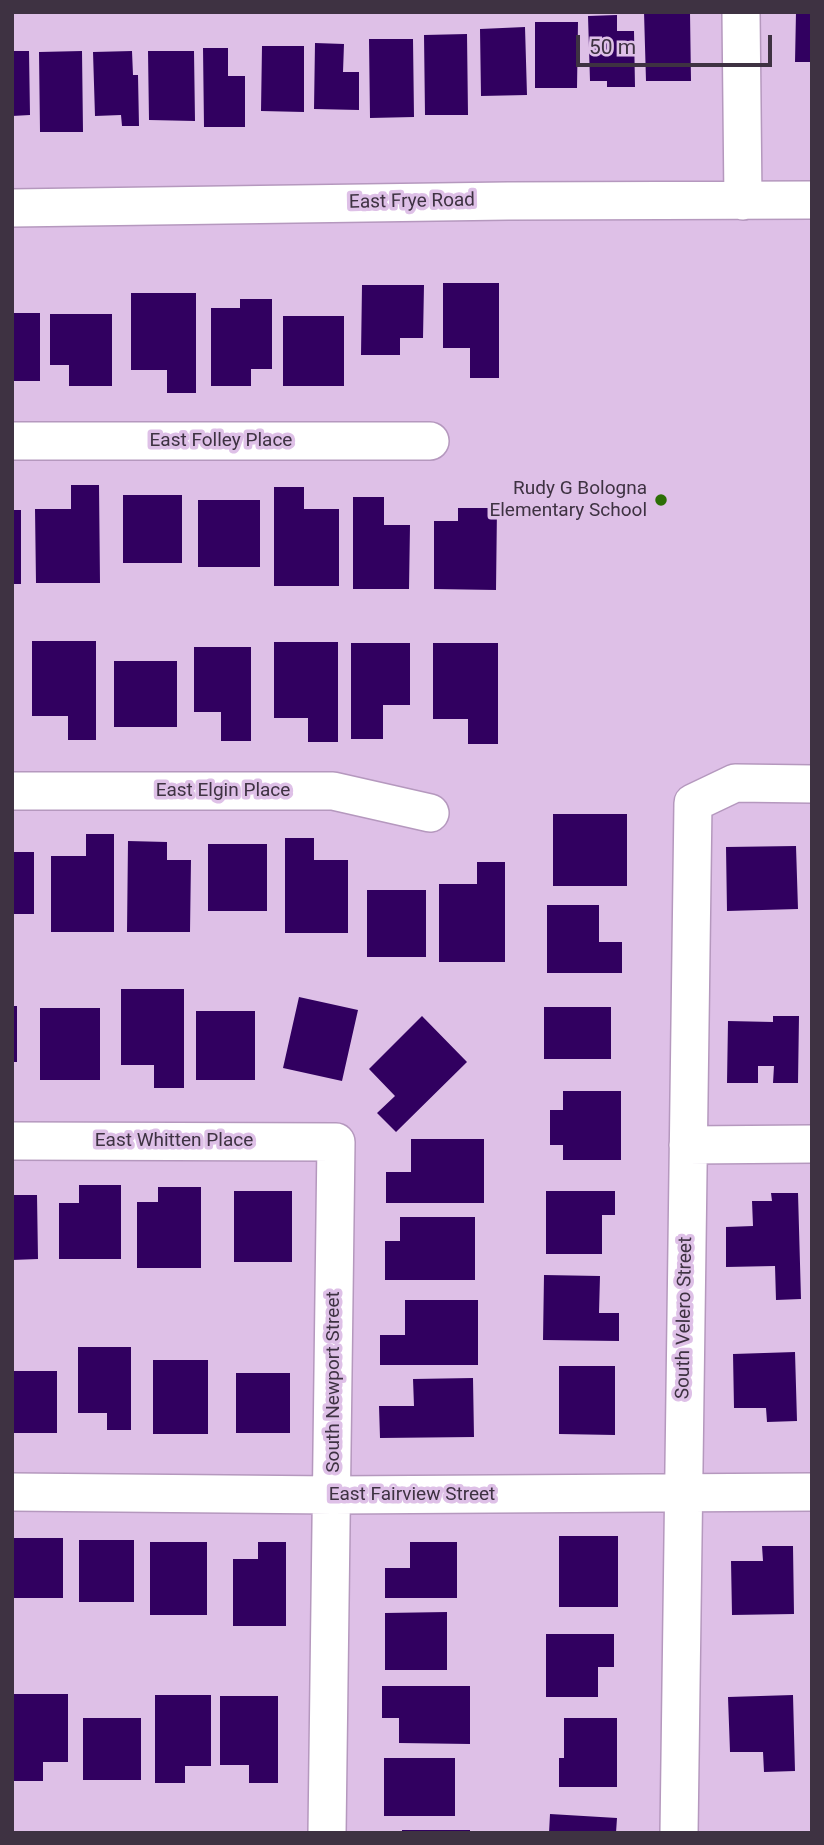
<!DOCTYPE html>
<html>
<head>
<meta charset="utf-8">
<style>
	body { margin:0 }
	#map { position:relative; width:824px; height:1845px; overflow:hidden; background:#dec0e7; font-family:Roboto,sans-serif }
	canvas { display:block }
	.frame { position:absolute; inset:0; border:14px solid #3e3242; pointer-events:none }
	.scale { position:absolute; left:576px; top:35px; width:196px; height:32px; box-sizing:border-box; border:4px solid #3e3242; border-top:0; padding-left:9px; font-size:21px; line-height:24px; white-space:nowrap; color:#3e3242; -webkit-text-stroke:5px #dec0e7; paint-order:stroke }
</style>
</head>
<body>
<div id="map">
<canvas width="824" height="1845"></canvas>
<div class="frame"></div>
<div class="scale">50 m</div>
</div>
<script>
const c = document.querySelector('canvas').getContext('2d');
c.lineJoin = 'round';
function fill(path, color) {
  c.fillStyle = color;
  c.fill(path, 'evenodd');
}
function poly(rows) {
  const path = new Path2D();
  for (const r of rows) {
    path.moveTo(r[0], r[1]);
    for (let i = 2; i < r.length; i += 2) path.lineTo(r[i], r[i + 1]);
  }
  return path;
}
function stroke(path, color, width, dash) {
  c.strokeStyle = color;
  c.lineWidth = width;
  c.lineCap = dash ? 'butt' : 'round';
  c.setLineDash(dash || []);
  c.stroke(path);
}
function label(font, color, halo, rows, align = 'center') {
  c.font = font + ' Roboto,sans-serif';
  c.lineWidth = 7;
  c.setLineDash([]);
  c.textBaseline = 'middle';
  c.strokeStyle = halo;
  c.fillStyle = color;
  for (const [text, x, y, turn = 0] of rows) {
    c.save();
    c.translate(x, y);
    c.rotate((+turn || 0) * Math.PI / 180);
    c.textAlign = isNaN(turn) ? turn : align;
    if (halo) c.strokeText(text, 0, 0);
    c.fillText(text, 0, 0);
    c.restore();
  }
}
const building = poly([
	[644,12,690,12,691,81,646,81],
	[796,12,812,12,812,62,795,62],
	[617,15,617,31,634,31,635,87,607,87,607,81,590,81,588,16],
	[535,22,578,22,577,88,535,88],
	[525,27,527,95,481,96,480,29],
	[467,34,468,115,425,115,424,35],
	[369,39,413,39,414,117,370,118],
	[315,43,344,44,343,72,359,72,359,110,314,109],
	[262,46,304,46,304,112,261,111],
	[203,48,228,48,228,76,245,76,245,127,204,127],
	[12,51,29,51,30,115,12,116],
	[82,51,83,132,40,132,39,52],
	[132,51,133,75,138,75,139,126,122,126,121,115,95,116,93,52],
	[148,51,194,51,195,121,149,120],
	[443,283,499,283,499,378,470,378,470,348,443,348],
	[362,285,424,285,423,338,400,338,400,355,361,355],
	[131,293,196,293,196,393,167,393,167,370,131,370],
	[240,299,272,299,272,369,251,369,251,386,211,386,211,308,240,308],
	[12,313,40,313,40,381,12,381],
	[50,314,112,314,112,386,69,386,69,365,50,365],
	[283,316,344,316,344,386,283,386],
	[71,485,99,485,100,583,36,583,35,509,71,509],
	[274,487,304,487,304,509,339,509,339,586,274,586],
	[123,495,182,495,182,563,123,563],
	[353,497,384,497,384,525,410,525,409,589,353,589],
	[198,500,260,500,260,567,198,567],
	[458,508,497,508,496,590,434,589,434,521,458,521],
	[12,510,21,510,21,584,12,584],
	[32,641,96,641,96,740,68,740,68,716,32,716],
	[274,642,338,642,338,742,308,742,308,718,274,718],
	[351,643,410,643,410,705,383,705,383,739,351,739],
	[433,643,498,643,498,744,468,744,468,719,433,719],
	[194,647,251,647,251,741,221,741,221,712,194,712],
	[114,661,177,661,177,727,114,727],
	[553,814,627,814,627,886,553,886],
	[86,834,114,834,114,932,51,932,51,856,86,856],
	[285,838,314,838,314,860,348,860,348,933,285,933],
	[128,841,167,842,167,860,191,860,190,932,127,932],
	[208,844,267,844,267,911,208,911],
	[796,846,798,909,727,911,726,847],
	[12,852,34,852,34,914,12,914],
	[477,862,505,862,505,962,439,962,439,884,477,884],
	[367,890,426,890,426,957,367,957],
	[547,905,599,905,599,942,622,942,622,973,547,973],
	[121,989,184,989,184,1088,154,1088,154,1065,121,1065],
	[299,997,358,1010,342,1081,283,1068],
	[12,1006,17,1006,17,1062,12,1062],
	[544,1007,611,1007,611,1059,544,1059],
	[40,1008,100,1008,100,1080,40,1080],
	[196,1011,255,1011,255,1080,196,1080],
	[422,1016,467,1062,396,1132,377,1113,395,1096,369,1069],
	[773,1016,799,1016,798,1083,773,1083,774,1066,758,1066,758,1083,727,1083,728,1021,773,1022],
	[563,1091,621,1091,621,1160,563,1160,563,1145,550,1145,550,1110,563,1110],
	[411,1139,484,1139,484,1203,386,1203,386,1172,411,1172],
	[79,1185,121,1185,121,1259,59,1259,59,1203,79,1203],
	[158,1187,201,1187,201,1268,137,1268,137,1202,158,1202],
	[234,1191,292,1191,292,1262,234,1262],
	[546,1191,615,1191,615,1215,602,1215,602,1254,546,1254],
	[771,1193,798,1193,801,1299,776,1300,775,1266,726,1267,726,1227,753,1226,752,1201,772,1201],
	[12,1195,37,1195,38,1259,12,1260],
	[400,1217,475,1217,475,1280,385,1280,385,1241,400,1241],
	[544,1275,600,1276,599,1313,619,1313,619,1341,543,1340],
	[405,1300,478,1300,478,1365,380,1365,380,1335,405,1335],
	[78,1347,131,1347,131,1430,107,1430,107,1413,78,1413],
	[795,1352,797,1421,767,1422,766,1408,734,1408,733,1354],
	[153,1360,208,1360,208,1434,153,1434],
	[559,1366,615,1366,615,1435,559,1434],
	[12,1371,57,1371,57,1433,12,1433],
	[236,1373,290,1373,290,1433,236,1433],
	[473,1378,474,1437,380,1438,379,1406,414,1406,413,1379],
	[559,1536,618,1536,618,1607,559,1607],
	[12,1538,63,1538,63,1598,12,1598],
	[79,1540,134,1540,134,1602,79,1602],
	[150,1542,207,1542,207,1615,150,1615],
	[258,1542,286,1542,286,1626,233,1626,233,1559,258,1559],
	[410,1542,457,1542,457,1598,385,1598,385,1568,410,1568],
	[762,1546,793,1546,794,1614,732,1615,731,1561,763,1561],
	[447,1612,447,1670,385,1670,385,1613],
	[546,1634,614,1634,614,1667,598,1667,598,1697,546,1697],
	[382,1686,470,1686,470,1744,399,1743,399,1718,382,1718],
	[12,1694,68,1694,68,1762,43,1762,43,1781,12,1781],
	[155,1695,211,1695,211,1766,185,1766,185,1783,155,1783],
	[793,1695,795,1771,764,1772,763,1752,730,1752,728,1697],
	[220,1696,278,1696,278,1783,249,1783,249,1765,220,1765],
	[83,1718,141,1718,141,1780,83,1780],
	[564,1718,617,1718,617,1787,559,1787,559,1758,564,1758],
	[384,1758,455,1758,455,1816,384,1816],
	[550,1814,617,1818,616,1833,549,1833],
	[402,1830,470,1830,470,1833,402,1833]
]);
const minor = poly([
	[741,12,743,201],
	[12,208,508,201,812,200],
	[12,441,430,441],
	[12,791,333,791,430,813],
	[12,1141,336,1142,327,1833],
	[688,1145,812,1144],
	[12,1492,333,1495,812,1492],
	[679,1833,693,803,735,783,812,784]
]);
const markers = [
	[661,500,7,"#2c6e06"]
];
const streetNames = [
	["East Frye Road",412,202,-1],
	["East Folley Place",221,441],
	["East Elgin Place",223,791],
	["East Whitten Place",174,1141],
	["South Velero Street",685,1318,-89],
	["South Newport Street",334,1382,-90],
	["East Fairview Street",412,1495]
];
const poiNames = [
	["Rudy G Bologna",647,489],
	["Elementary School",647,511]
];
fill(building, '#310060');
stroke(minor, '#b598be', 40);
stroke(minor, '#fff', 37);
for (const [x, y, r, color] of markers) {
  const dot = new Path2D();
  dot.arc(x, y, r, 0, 2 * Math.PI);
  c.fillStyle = color;
  c.fill(dot);
  stroke(dot, '#dec0e7', 2.5);
}
label('19px', '#3e3242', '#dec0e7', streetNames);
label('19px', '#3e3242', '#dec0e7', poiNames, 'right');
</script>
</body>
</html>
